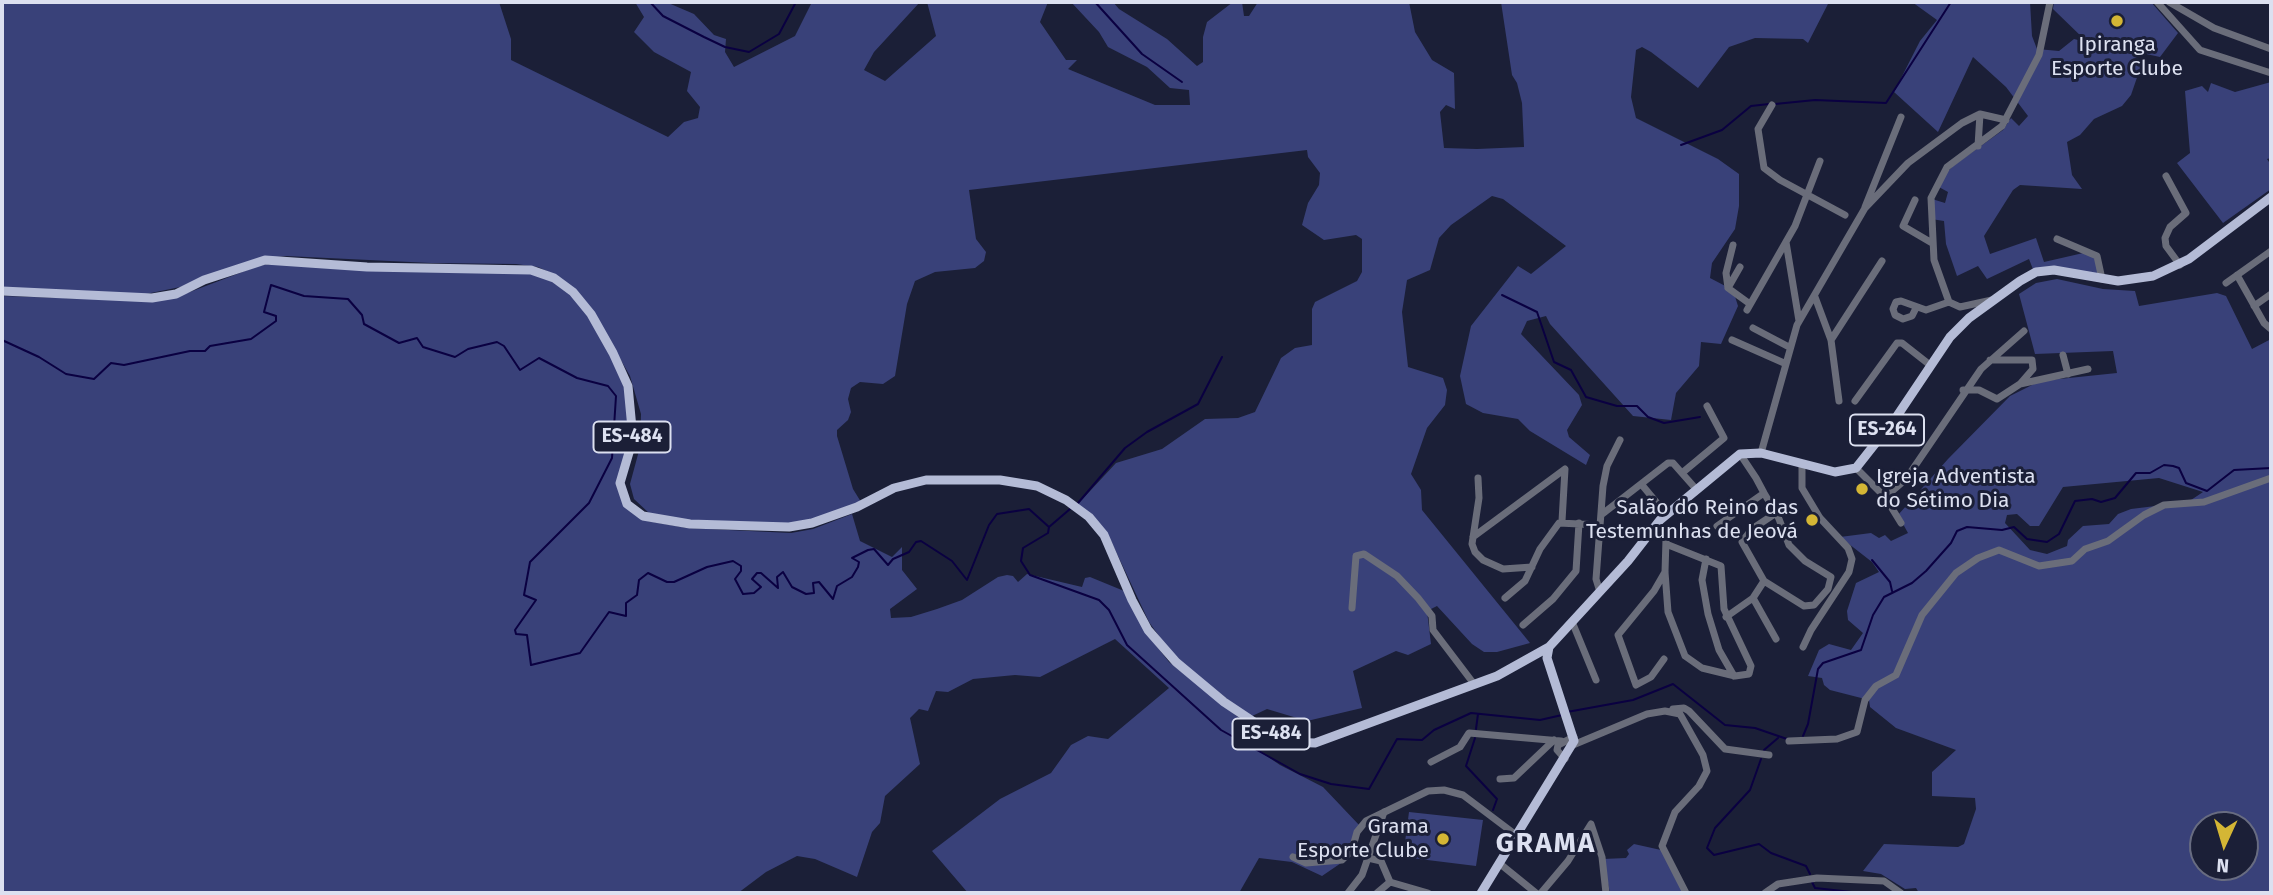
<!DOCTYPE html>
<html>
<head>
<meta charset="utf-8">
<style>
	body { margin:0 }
	#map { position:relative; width:2273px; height:895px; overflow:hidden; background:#1b1f37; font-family:"Fira Sans",sans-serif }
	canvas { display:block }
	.frame { position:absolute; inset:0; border:4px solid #dce0f0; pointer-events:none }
	.north { position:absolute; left:2189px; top:811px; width:70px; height:70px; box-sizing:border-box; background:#1b1f37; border:2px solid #686c81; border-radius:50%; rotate:184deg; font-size:19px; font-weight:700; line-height:28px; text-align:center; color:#dce0f0 }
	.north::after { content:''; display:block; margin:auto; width:24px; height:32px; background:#d4b635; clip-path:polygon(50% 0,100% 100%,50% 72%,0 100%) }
</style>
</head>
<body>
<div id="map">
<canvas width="2273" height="895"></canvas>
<div class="frame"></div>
<div class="north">N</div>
</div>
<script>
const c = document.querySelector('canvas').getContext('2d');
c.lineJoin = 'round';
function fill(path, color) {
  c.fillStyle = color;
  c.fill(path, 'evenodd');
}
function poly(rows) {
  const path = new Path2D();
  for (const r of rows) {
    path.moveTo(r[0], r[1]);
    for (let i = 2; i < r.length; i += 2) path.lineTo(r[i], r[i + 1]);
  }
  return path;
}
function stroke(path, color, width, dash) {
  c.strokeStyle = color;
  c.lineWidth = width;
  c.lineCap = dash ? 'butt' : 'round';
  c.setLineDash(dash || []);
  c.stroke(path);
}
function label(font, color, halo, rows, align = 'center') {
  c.font = font + ' "Fira Sans",sans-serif';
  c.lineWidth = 6;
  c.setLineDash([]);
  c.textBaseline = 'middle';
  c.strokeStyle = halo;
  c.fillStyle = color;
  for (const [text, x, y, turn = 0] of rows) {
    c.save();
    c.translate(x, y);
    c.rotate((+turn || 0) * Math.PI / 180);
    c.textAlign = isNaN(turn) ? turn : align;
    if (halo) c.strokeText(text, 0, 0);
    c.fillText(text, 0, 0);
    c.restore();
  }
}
const green = poly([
	[2,2,499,2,511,39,511,60,668,137,684,122,698,118,700,107,687,91,691,72,654,52,634,32,644,17,635,2,666,2,694,14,714,35,726,39,725,52,734,67,795,36,812,2,920,2,874,52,864,70,885,81,936,36,927,2,1048,2,1040,22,1066,60,1077,60,1068,69,1155,105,1190,105,1189,90,1170,88,1147,67,1108,47,1099,32,1071,2,1113,2,1119,9,1167,39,1197,66,1203,62,1203,37,1207,22,1233,2,1242,2,1244,16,1249,16,1258,2,1409,2,1415,32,1432,60,1454,73,1455,109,1446,105,1440,112,1444,148,1477,149,1524,147,1522,103,1517,83,1512,75,1501,2,1829,2,1808,43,1803,39,1755,38,1729,47,1698,88,1651,52,1642,47,1636,50,1631,97,1636,118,1718,159,1739,174,1739,206,1735,229,1712,263,1710,278,1733,290,1738,306,1721,344,1701,342,1699,366,1676,393,1671,420,1633,416,1550,324,1546,316,1527,321,1521,334,1579,395,1582,405,1567,430,1569,437,1590,455,1586,465,1530,431,1518,419,1483,413,1466,404,1460,376,1471,326,1518,266,1531,274,1566,246,1503,199,1492,196,1451,225,1439,238,1430,270,1407,280,1402,312,1408,367,1443,378,1447,390,1445,405,1427,428,1411,474,1421,490,1422,510,1530,643,1497,652,1484,652,1472,644,1437,606,1427,611,1431,644,1408,655,1396,651,1353,671,1362,708,1307,721,1267,709,1250,717,1174,657,1149,622,1111,541,1077,505,1116,463,1162,449,1205,419,1238,418,1255,412,1281,358,1295,348,1312,345,1312,309,1315,302,1357,281,1362,272,1362,239,1356,235,1324,240,1302,225,1308,203,1319,185,1320,173,1308,157,1307,150,969,190,976,239,986,252,984,261,975,268,935,272,915,281,907,304,895,376,883,384,860,382,851,388,848,399,851,412,848,420,837,430,837,436,853,489,861,502,798,525,688,520,650,514,634,499,630,484,640,447,641,414,630,376,592,310,551,273,538,267,516,264,431,263,286,256,256,259,185,286,146,294,2,288],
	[1912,2,2030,2,2032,36,2037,49,2059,51,2074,39,2132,53,2142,63,2131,95,2122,106,2094,119,2080,135,2067,142,2072,175,2082,189,2020,185,2013,190,1984,236,1990,254,2036,238,2044,262,2092,251,2103,280,2068,270,2034,272,2029,259,1987,279,1978,266,1957,276,1946,244,1944,221,1931,219,1932,199,1945,203,1948,192,1937,186,1940,179,1953,166,2003,130,2011,118,2019,126,2028,116,2006,87,1973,57,1938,132,1894,92,1920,41,1937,20],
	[2054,2,2151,2,2178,33,2160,57,2086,41,2053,9],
	[2271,82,2271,158,2267,159,2271,165,2271,189,2223,223,2177,163,2190,153,2185,91,2202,86,2208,92,2211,83,2235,92],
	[277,263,529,273,548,279,570,294,587,315,615,362,634,415,622,476,624,496,648,521,687,528,791,533,813,529,852,514,860,541,892,557,902,547,902,570,917,589,890,609,891,618,911,617,937,609,962,600,998,577,1007,575,1013,576,1018,582,1027,574,1082,587,1085,578,1090,577,1129,593,1147,634,1169,662,1238,717,1265,733,1249,744,1280,765,1323,787,1360,826,1347,859,1322,876,1292,862,1259,858,1239,893,968,893,932,851,1000,799,1051,773,1071,745,1088,736,1108,739,1169,688,1115,639,1040,677,1015,675,973,679,948,692,936,691,928,711,919,709,910,718,920,764,885,796,880,823,872,832,857,877,815,859,797,856,766,872,738,893,2,893,2,296,154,301,190,292,258,266],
	[2057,279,2103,289,2135,291,2139,306,2217,293,2226,296,2252,349,2271,339,2271,893,1919,893,1916,888,1905,889,1881,874,1863,871,1884,844,1958,847,1964,844,1976,809,1975,798,1932,796,1932,772,1956,750,1896,728,1870,707,1869,700,1830,690,1824,685,1822,678,1808,676,1819,650,1829,644,1851,650,1863,633,1848,620,1847,611,1856,583,1879,572,1872,562,1840,537,1871,533,1879,538,1885,535,1891,541,1908,533,1898,515,1948,459,2010,396,2040,381,2117,373,2113,351,2035,354,2019,294,2036,283],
	[2159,478,2203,492,2188,502,2131,509,2118,514,2109,524,2083,526,2068,540,2067,546,2047,554,2030,550,2005,523,2007,515,2017,514,2030,526,2039,526,2063,487],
	[2203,825,2245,825,2245,867,2203,867],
	[1409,812,1483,820,1476,866,1403,857],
	[1634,844,1661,850,1684,893,1610,893,1603,859,1626,858,1629,854,1627,850]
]);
const stream = poly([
	[650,2,663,16,704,37,725,47,749,52,779,34,796,2],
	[1095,2,1142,54,1182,82],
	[1775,104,1815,100,1886,103,1951,2],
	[1681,145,1722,130,1751,106,1769,104],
	[1502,295,1537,312,1554,362,1571,370,1586,397,1617,406,1637,406,1648,417,1664,423,1700,417],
	[2,340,39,357,66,374,94,379,111,363,124,365,190,351,205,351,210,346,251,339,276,321,276,316,264,312,271,285,304,296,348,299,362,315,364,324,399,343,417,338,423,347,455,357,468,349,497,342,504,346,520,370,539,358,577,378,608,386,616,396,612,458,589,503,530,562,524,595,536,600,515,630,516,634,527,635,531,665,580,653,609,612,626,616,626,603,637,595,639,580,648,573,667,582,674,582,707,567,733,561,741,566,741,571,735,579,743,594,754,593,761,587,752,579,757,573,761,573,778,588,777,577,783,572,792,587,806,594,814,593,813,583,819,582,833,599,837,586,852,577,858,567,859,562,852,558,868,550,874,549,888,565,893,559,909,552,916,542,921,541,952,561,967,580,989,525,997,514,1029,509,1049,527],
	[1078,503,1125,448,1147,432,1198,404,1222,357],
	[1070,509,1049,527,1048,533,1023,548,1021,561,1030,575,1099,600,1109,610,1127,645,1221,730,1300,774,1331,784,1369,789,1397,739,1422,740,1434,730,1471,713,1540,720,1562,715],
	[1872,560,1890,582,1892,591],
	[1567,712,1633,700,1673,684,1725,725,1755,728,1787,739],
	[1476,729,1478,714],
	[1803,736,1808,724,1818,669,1823,663,1861,650,1873,615,1884,597,1912,583,1926,571,1951,543,1957,531,1967,527,2002,530,2014,527,2027,539,2047,542,2059,534,2075,501,2092,499,2101,502,2115,498,2136,473,2150,473,2164,465,2173,466,2179,468,2186,483,2207,491,2234,470,2271,468],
	[1475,738,1466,766,1497,799,1493,810],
	[1764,750,1778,738],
	[1761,759,1750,790,1715,828,1707,848,1714,855,1759,844,1771,853,1806,866,1810,874],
	[1812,882,1815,888,1861,893]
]);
const minor = poly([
	[2157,2,2200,50,2271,73],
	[2169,2,2214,28,2271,49],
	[1772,105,1758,129,1764,168,1780,180,1845,215],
	[1978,146,1980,114],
	[2166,176,2186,213,2170,227,2165,238,2166,246,2180,265],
	[1915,200,1903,226,1932,243],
	[1865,207,1901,117],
	[2057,239,2097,256,2102,279],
	[1786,242,1799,321],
	[1733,245,1726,273,1728,288,1750,304],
	[2237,275,2264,323,2271,329],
	[2226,283,2271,251],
	[1728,288,1740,267],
	[1815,297,1831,340,1839,401],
	[1992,300,1960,307,1949,302,1934,260,1931,198,1947,167,2002,126,2039,55,2050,2],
	[2254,306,2271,294],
	[1916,308,1912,316,1903,319,1895,315,1893,309,1896,302,1901,301,1926,310,1949,302],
	[1747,310,1795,226,1820,161],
	[1753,328,1789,347],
	[1732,340,1784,363],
	[1831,340,1882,261],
	[2063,355,2068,374],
	[1990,360,2032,360,2033,369,2020,384],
	[1963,390,1979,390,1997,399,2020,384,2088,369],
	[1855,401,1897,343,1902,343,1930,365],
	[1761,453,1797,325,1865,208,1908,163,1962,123,1980,114,2006,120],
	[1740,454,1756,478,1764,493,1776,513,1779,519,1789,545,1805,561,1831,577,1828,589,1814,605,1804,606,1764,581,1742,542,1752,529,1776,513],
	[1802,465,1802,488,1820,518,1848,548,1852,559,1849,572,1811,630,1803,647],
	[1856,468,1885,497,1901,523],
	[1682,473,1724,438,1707,406],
	[1478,478,1479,498,1472,544,1475,552,1483,560,1503,569,1532,567],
	[1642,485,1667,515],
	[1885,497,1906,479,1981,369,2024,331],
	[1601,515,1668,463,1673,463,1696,489],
	[1655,526,1666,539,1665,572,1668,612,1685,656,1702,668,1735,676,1749,674,1751,666,1724,609,1721,566,1666,544],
	[1717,526,1764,493],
	[1473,537,1565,469,1562,521],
	[1706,559,1702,580,1708,614,1719,650,1734,676],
	[1600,592,1596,579,1603,486,1607,466,1620,440],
	[1505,598,1525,581,1540,549,1559,523,1600,525],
	[1753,598,1776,639],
	[1352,608,1356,556,1364,554,1397,576,1418,598,1432,616,1433,630,1474,684],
	[1726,617,1753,598,1764,581],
	[1573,624,1596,680],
	[1523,625,1553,599,1576,571,1579,523],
	[1664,659,1651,677,1636,685,1618,635,1654,591,1665,572],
	[1673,709,1684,708,1689,711,1725,749,1769,755],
	[1789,741,1837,739,1857,732,1865,700,1876,686,1896,675,1922,615,1956,573,1978,558,1999,550,2039,566,2072,561,2085,549,2108,541,2144,515,2164,505,2204,502,2271,478],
	[1573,745,1647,714,1665,711,1680,714,1703,755,1707,771,1699,786,1675,812,1662,846,1686,893],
	[1565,759,1557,750,1558,745,1574,737],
	[1431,762,1460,747,1469,733,1561,741],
	[1500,779,1514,778,1554,740],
	[1293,857,1306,863,1342,860,1352,850,1357,832,1366,821,1428,791,1444,790,1463,795,1516,835],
	[1368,858,1381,861,1390,882,1428,893],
	[1499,863,1536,893],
	[1348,893,1362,875,1384,812],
	[1377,893,1390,882],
	[1541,893,1568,861,1591,824,1602,857,1606,893],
	[1765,893,1778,884,1817,878,1884,881,1901,893]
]);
const major = poly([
	[2,291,152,298,176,294,204,280,265,260,367,267,531,270,554,278,573,292,591,314,613,353,628,386,633,439,620,483,627,504,643,516,690,524,789,527,812,523,857,507,894,488,926,480,1000,480,1037,486,1066,500,1089,517,1104,535,1132,600,1148,630,1176,662,1224,702,1272,734,1289,742,1315,743,1497,676,1549,647,1628,561,1660,520,1740,454,1761,453,1835,472,1856,468,1897,416,1950,337,1969,318,2020,281,2036,272,2054,270,2118,281,2153,276,2189,259,2271,197],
	[1481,893,1574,741,1547,658,1549,647]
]);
const markers = [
	[2117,21,7,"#d4b635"],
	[1862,489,7,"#d4b635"],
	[1812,520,7,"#d4b635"],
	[1443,839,7,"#d4b635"]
];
const shields = [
	[1887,430,74],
	[632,437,77],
	[1271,734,77]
];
const shieldNames = [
	["ES-264",1887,430],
	["ES-484",632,437],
	["ES-484",1271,734]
];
const poiNames = [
	["Ipiranga",2117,45,"center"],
	["Esporte Clube",2117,69,"center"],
	["Igreja Adventista",1876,477,"left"],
	["do Sétimo Dia",1876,501,"left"],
	["Salão do Reino das",1798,508],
	["Testemunhas de Jeová",1798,532],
	["Grama",1429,827],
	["Esporte Clube",1429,851]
];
const districtNames = [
	["GRAMA",1546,844]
];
fill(green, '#394179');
stroke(stream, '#0a0041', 2);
stroke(minor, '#6a6d7a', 7);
stroke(major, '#b4bbd6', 9);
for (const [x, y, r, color] of markers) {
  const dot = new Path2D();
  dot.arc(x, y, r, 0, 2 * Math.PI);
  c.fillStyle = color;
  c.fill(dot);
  stroke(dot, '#1b1f37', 2.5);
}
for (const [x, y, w] of shields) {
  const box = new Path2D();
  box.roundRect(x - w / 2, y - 15.5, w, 31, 5);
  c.fillStyle = '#1b1f37';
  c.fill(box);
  stroke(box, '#dce0f0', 2);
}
label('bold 19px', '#dce0f0', null, shieldNames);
label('21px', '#dce0f0', '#1b1f37', poiNames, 'right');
c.letterSpacing = '2px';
label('bold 28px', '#dce0f0', '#1b1f37', districtNames);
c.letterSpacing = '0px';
</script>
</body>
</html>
